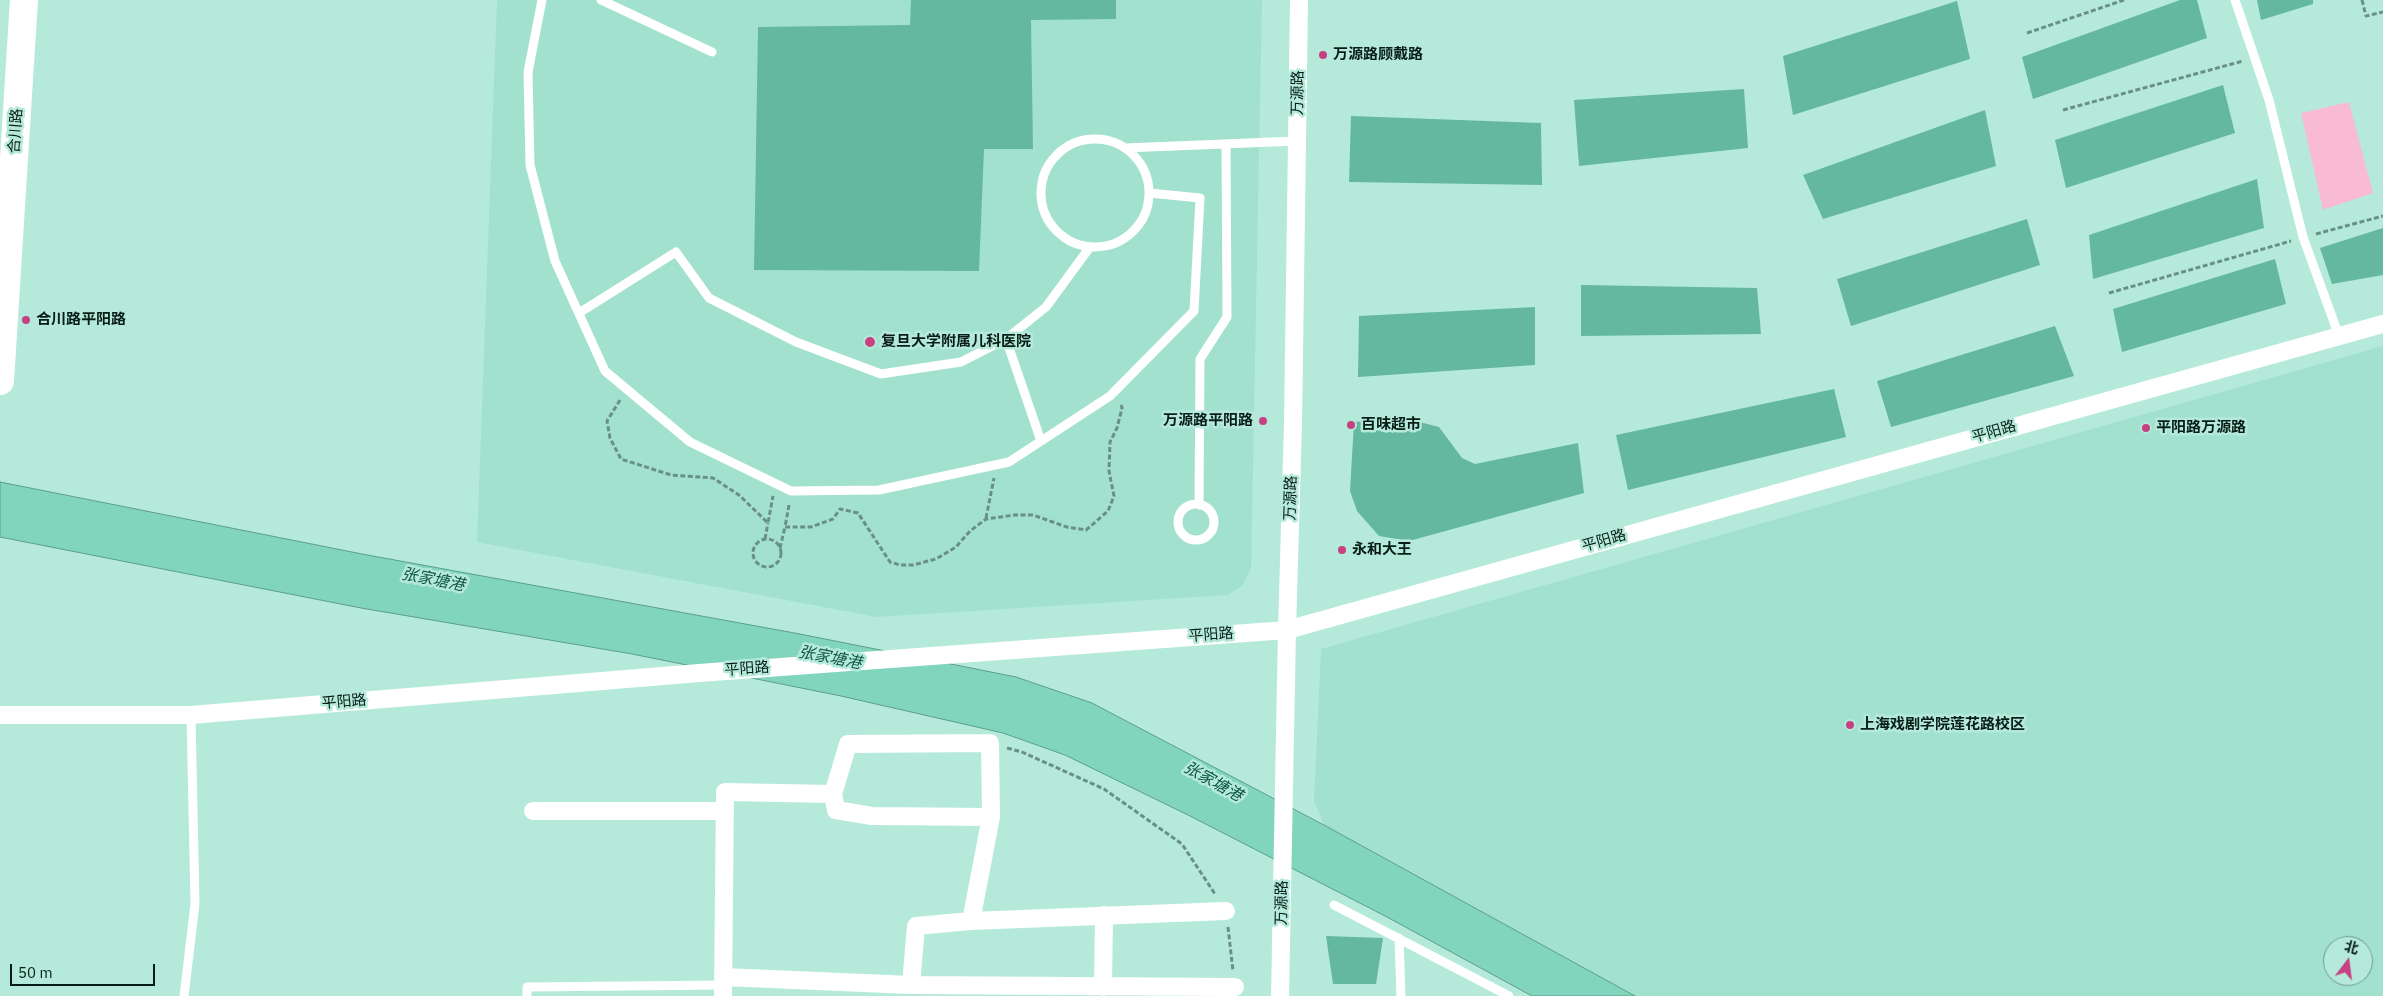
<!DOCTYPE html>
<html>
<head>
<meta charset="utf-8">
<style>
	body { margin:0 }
	#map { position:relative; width:2383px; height:996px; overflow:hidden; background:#b5eada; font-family:"IBM Plex Sans","Noto Sans SC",sans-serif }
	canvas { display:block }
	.north { position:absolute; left:2323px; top:936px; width:50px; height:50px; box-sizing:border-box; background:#b5eada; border:1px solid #70988c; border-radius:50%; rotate:15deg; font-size:14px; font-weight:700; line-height:20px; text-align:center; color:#081d17 }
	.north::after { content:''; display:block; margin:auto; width:18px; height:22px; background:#c64082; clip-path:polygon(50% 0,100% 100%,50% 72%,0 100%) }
	.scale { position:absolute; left:10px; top:964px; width:145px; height:22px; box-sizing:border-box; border:2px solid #081d17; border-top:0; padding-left:6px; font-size:15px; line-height:18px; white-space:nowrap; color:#081d17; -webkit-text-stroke:4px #b5eada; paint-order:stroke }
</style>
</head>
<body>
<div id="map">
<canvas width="2383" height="996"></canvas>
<div class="north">北</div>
<div class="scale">50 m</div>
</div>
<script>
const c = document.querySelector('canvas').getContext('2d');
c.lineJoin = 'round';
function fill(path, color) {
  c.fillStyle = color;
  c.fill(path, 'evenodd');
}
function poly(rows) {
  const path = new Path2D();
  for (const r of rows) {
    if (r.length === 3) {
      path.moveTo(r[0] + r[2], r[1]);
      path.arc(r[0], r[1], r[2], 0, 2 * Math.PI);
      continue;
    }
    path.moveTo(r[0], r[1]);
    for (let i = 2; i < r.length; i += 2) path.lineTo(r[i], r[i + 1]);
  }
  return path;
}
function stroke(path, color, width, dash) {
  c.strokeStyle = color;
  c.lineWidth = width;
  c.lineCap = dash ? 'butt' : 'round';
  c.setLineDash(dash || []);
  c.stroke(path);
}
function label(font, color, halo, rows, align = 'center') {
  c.font = font + ' "IBM Plex Sans","Noto Sans SC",sans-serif';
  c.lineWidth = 5;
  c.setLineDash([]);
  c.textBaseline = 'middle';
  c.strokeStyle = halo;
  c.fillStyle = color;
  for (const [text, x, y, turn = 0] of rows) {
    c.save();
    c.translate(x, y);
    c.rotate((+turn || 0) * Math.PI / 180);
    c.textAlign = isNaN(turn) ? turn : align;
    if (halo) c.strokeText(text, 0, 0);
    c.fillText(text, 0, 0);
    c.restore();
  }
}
const built = poly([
	[497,0,1262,0,1251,569,1242,586,1228,595,877,617,477,542],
	[2383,346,2383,996,1635,996,1324,825,1314,801,1321,649],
	[2333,946,2363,946,2363,976,2333,976]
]);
const green = poly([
	[2349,102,2373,193,2323,210,2301,113]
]);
const water = poly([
	[0,482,362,554,800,634,1016,677,1092,703,1324,825,1635,996,1532,996,1387,917,1190,816,1065,755,1003,733,841,696,632,654,361,608,0,537,0,482]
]);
const building = poly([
	[911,0,1116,0,1116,19,1031,20,1033,149,984,149,979,271,754,270,758,27,910,25],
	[2180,0,2197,0,2207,38,2033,99,2022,57],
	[2257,0,2313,0,2313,4,2261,20],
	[1957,1,1970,59,1793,115,1783,56],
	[2223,85,2235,133,2066,188,2055,140],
	[1744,89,1748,148,1579,166,1574,100],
	[1985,110,1996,166,1823,219,1803,175],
	[1351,116,1541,123,1542,185,1349,182],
	[2257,179,2264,228,2093,279,2089,235],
	[2027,219,2040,265,1851,326,1837,279],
	[2383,228,2383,275,2332,284,2320,248],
	[2275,259,2286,304,2122,352,2113,309],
	[1581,285,1757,288,1761,334,1581,336],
	[1535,307,1535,365,1358,377,1359,316],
	[2055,326,2074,376,1891,427,1877,381],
	[1834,389,1846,437,1628,490,1616,435],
	[1408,419,1439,427,1462,458,1475,464,1578,443,1584,493,1409,541,1379,536,1357,511,1350,491,1354,422],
	[1326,936,1383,938,1376,984,1333,984]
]);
const path = poly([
	[2362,0,2366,16,2383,12],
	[2027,33,2124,0],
	[2063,110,2243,61],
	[2316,234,2383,216],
	[2109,293,2291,241],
	[620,400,607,421,610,438,621,459,671,475,713,478,739,495,768,523,773,496],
	[789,505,785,527,811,527,833,519,840,509,858,513,890,562,900,565,913,565,936,559,956,547,970,531,986,519,1015,515,1033,515,1067,527,1086,530,1108,511,1114,496,1109,471,1110,442,1117,428,1122,408,1121,405],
	[986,518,994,478],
	[767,553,14],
	[765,539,768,523],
	[780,548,785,527],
	[1007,748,1022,752,1104,789,1182,844,1215,894],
	[1228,927,1233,971]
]);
const lane = poly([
	[542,0,528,72,530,165,555,261,605,371,690,442,791,491,879,490,1009,462,1110,396,1194,311,1200,198,1149,193],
	[601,0,712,52],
	[2235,0,2269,100,2303,237,2339,336],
	[1095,193,54],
	[1125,148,1297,141],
	[579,313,676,252,709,298,796,342,881,374,961,362,1006,339,1046,307,1090,247],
	[1006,339,1041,441],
	[1196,522,18],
	[1199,505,1200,359,1227,317,1226,144],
	[1334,905,1509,996],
	[1399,938,1401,996],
	[184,996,195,904,191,715],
	[527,996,527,987,723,985]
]);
const street = poly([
	[0,715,191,715,699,673,1287,630,2383,324],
	[990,743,991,817,872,816,836,810,833,794,848,744,990,743],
	[533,811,725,811],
	[971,921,991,817],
	[723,977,911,985,916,926,971,921,1226,911],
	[911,985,1235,987],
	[1103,987,1104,915],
	[723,996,725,792,833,794],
	[1280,996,1287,630,1293,424,1299,0]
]);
const primary = poly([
	[0,381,24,0]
]);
const markers = [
	[1323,55,5,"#c64082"],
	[26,320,5,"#c64082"],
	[870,342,6,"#c64082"],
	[1263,421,5,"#c64082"],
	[1351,425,5,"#c64082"],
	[2146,428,5,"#c64082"],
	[1342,550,5,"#c64082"],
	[1850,725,5,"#c64082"]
];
const poiNames = [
	["万源路顾戴路",1333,55],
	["合川路平阳路",36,320],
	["复旦大学附属儿科医院",881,342],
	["万源路平阳路",1253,421,"right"],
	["百味超市",1361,425],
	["平阳路万源路",2156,428],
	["永和大王",1352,550],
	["上海戏剧学院莲花路校区",1860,725]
];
const streetNames = [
	["万源路",1298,93,-89],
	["合川路",16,131,-86],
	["平阳路",1994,432,-16],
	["万源路",1291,498,-88],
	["平阳路",1604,541,-16],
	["平阳路",1211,635,-4],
	["平阳路",747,669,-4],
	["平阳路",344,702,-5],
	["万源路",1282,903,-89]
];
const waterNames = [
	["张家塘港",433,580,11],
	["张家塘港",830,658,11],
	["张家塘港",1213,782,29]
];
fill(built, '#a2e1ce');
fill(green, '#f8bbd3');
fill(water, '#80d5bc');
stroke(water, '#5c9e8a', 1);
fill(building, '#64b8a0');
stroke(path, '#699085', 3, [5, 2.5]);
stroke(lane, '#fff', 9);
stroke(street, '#fff', 18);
stroke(primary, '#fff', 28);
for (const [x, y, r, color] of markers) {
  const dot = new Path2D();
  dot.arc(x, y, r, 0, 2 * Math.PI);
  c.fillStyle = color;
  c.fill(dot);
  stroke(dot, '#b5eada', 2);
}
label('bold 15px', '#081d17', '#b5eada', poiNames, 'left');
label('15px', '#081d17', '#b5eada', streetNames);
label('italic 16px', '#0f5646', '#b5eada', waterNames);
</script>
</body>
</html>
